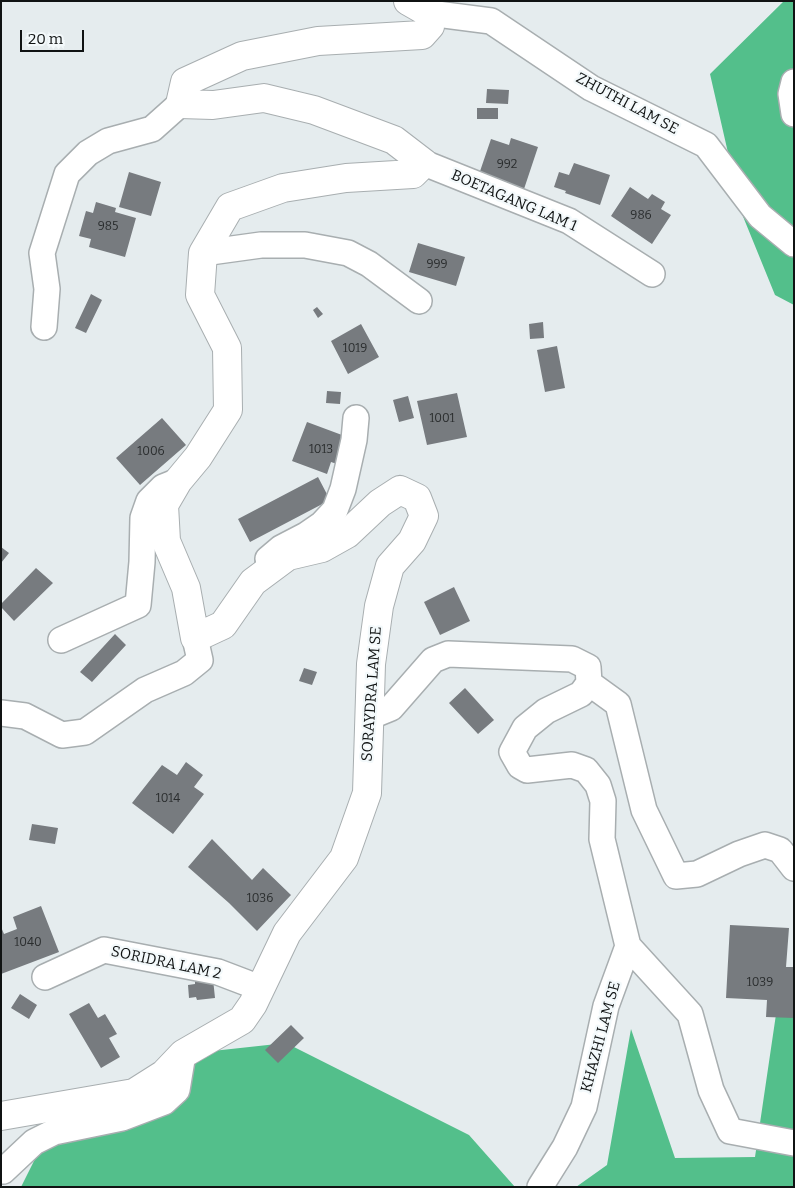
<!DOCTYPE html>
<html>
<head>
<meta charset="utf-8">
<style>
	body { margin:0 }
	#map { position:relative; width:795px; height:1188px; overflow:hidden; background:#e5ecee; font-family:Bitter,serif }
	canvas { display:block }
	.frame { position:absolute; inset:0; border:2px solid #101313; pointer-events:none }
	.scale { position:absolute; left:20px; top:30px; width:64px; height:22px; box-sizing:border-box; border:2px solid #101313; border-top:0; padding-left:6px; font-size:15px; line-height:18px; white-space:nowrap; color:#101313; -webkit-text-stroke:4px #f3f9fb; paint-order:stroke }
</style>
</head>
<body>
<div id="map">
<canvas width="795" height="1188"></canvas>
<div class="frame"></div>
<div class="scale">20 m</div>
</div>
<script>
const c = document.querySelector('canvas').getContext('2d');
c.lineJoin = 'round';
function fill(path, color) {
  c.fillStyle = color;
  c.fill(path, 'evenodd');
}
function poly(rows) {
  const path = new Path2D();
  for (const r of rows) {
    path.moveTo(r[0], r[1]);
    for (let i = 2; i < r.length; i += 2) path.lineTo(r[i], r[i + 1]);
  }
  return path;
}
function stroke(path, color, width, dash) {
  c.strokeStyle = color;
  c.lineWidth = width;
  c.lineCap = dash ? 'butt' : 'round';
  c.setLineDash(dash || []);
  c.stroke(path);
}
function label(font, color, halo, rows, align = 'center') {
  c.font = font + ' Bitter,serif';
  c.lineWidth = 4.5;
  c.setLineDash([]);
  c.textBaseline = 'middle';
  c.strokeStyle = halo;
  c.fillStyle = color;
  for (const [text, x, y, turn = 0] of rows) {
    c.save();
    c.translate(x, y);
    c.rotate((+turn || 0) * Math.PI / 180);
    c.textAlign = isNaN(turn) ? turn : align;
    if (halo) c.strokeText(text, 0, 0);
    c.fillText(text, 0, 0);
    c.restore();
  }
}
const forest = poly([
	[784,1,794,1,794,305,775,295,742,214,710,74],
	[779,994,794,1006,794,1187,576,1187,607,1165,631,1029,675,1158,755,1157],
	[286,1043,469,1135,515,1187,21,1187,37,1155,176,1055]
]);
const building = poly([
	[487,89,509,90,508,104,486,103],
	[477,108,498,108,498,119,477,119],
	[511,138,538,147,521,198,476,183,491,139,509,145],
	[574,163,610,175,600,205,565,193,566,191,554,187,559,172,569,175],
	[129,172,161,182,151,216,119,207],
	[630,187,648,199,652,194,665,202,661,209,671,215,652,244,611,216],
	[96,202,116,208,115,212,136,218,125,257,89,247,91,239,79,236,86,211,93,213],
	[418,243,465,257,456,286,409,272],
	[91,294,102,300,86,333,75,328],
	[317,307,323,314,318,318,313,310],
	[543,322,544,338,530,339,529,324],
	[361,324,379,357,348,374,331,341],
	[557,346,565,388,545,392,537,350],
	[327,391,341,392,340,404,326,403],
	[457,393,467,437,427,445,417,401],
	[408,396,414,418,399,422,393,400],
	[162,418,186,445,140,485,116,458],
	[307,422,350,438,340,465,331,462,327,474,292,461],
	[318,477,330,500,250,542,238,519],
	[1,547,9,553,1,563],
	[36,568,53,583,14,621,1,607,1,604],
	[454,587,470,621,440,635,424,602],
	[115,634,126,645,92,682,80,672],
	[304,668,317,672,312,685,299,681],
	[465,688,494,720,478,734,449,703],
	[186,762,203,775,194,787,204,794,173,834,132,803,162,765,177,775],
	[32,824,58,828,55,844,29,840],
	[212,839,252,880,263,868,291,895,257,931,229,903,188,867],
	[41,906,59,952,1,974,1,927,4,934,17,929,13,917],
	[730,925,789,928,786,967,794,967,794,1018,766,1017,767,1000,726,998],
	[213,979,215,998,197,1000,196,997,189,998,188,985,195,984,195,981],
	[20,994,37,1005,29,1019,11,1008],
	[89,1003,98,1018,105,1014,117,1034,109,1038,120,1057,101,1068,69,1014],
	[291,1025,304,1038,278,1063,265,1050]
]);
const minor = poly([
	[429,13,491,21,591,88,706,145,760,216,794,244],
	[794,82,791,94,794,114],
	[424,163,569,221,652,274],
	[203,253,261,245,305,245,348,253,369,264,419,301],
	[44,327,47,289,42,253,67,174,88,153,108,141,152,129,180,104],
	[268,559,281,548,306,535,322,524,335,510,343,489,354,440,356,418],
	[61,640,138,605,142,562,143,518,149,501,163,487,178,481],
	[589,683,618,704,644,810,676,876,697,874,739,854,765,845,780,850,794,868],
	[1,713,25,716,62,735,85,732,145,690,184,673,200,660,195,638],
	[369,717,391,708,433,660,448,654,572,659,588,667,589,683,581,694,546,711,525,728,512,752,520,766,527,770,572,765,586,770,598,785,603,801,602,839,628,946,606,1006,584,1107,565,1147,540,1187],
	[628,946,690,1014,711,1090,730,1131,794,1143],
	[45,977,104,950,218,972,260,988],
	[3,1171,34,1142,54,1132,122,1118,164,1102,177,1090,183,1054]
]);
const tertiary = poly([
	[1,1116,134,1093,164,1074,183,1054,242,1020,253,1004,287,933,344,858,367,793,371,664,379,606,390,566,412,541,424,516,417,498,400,490,380,503,347,534,322,548,288,556,253,582,223,625,195,638,186,588,166,541,164,505,178,481,198,457,228,410,227,348,200,295,203,253,230,207,283,188,346,178,413,174,424,163,394,140,314,110,264,98,213,105,180,104,185,82,242,56,318,41,422,35,430,26,429,13,408,1]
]);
const numberNames = [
	["992",507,165],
	["986",641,216],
	["985",108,227],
	["999",437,265],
	["1019",355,349],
	["1001",442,419],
	["1013",321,450],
	["1006",151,452],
	["1014",168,799],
	["1036",260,899],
	["1040",28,943],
	["1039",760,983]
];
const streetNames = [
	["ZHUTHI LAM SE",627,104,28],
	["BOETAGANG LAM 1",514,201,23],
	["SORAYDRA LAM SE",372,694,-86],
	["SORIDRA LAM 2",166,963,12],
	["KHAZHI LAM SE",601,1037,-75]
];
fill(forest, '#53bf8b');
fill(building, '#777b7f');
stroke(minor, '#a8aeb0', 28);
stroke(tertiary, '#a8aeb0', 30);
stroke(minor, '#fff', 25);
stroke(tertiary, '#fff', 28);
label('12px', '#2a2d2e', null, numberNames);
label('15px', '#101313', '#f3f9fb', streetNames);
</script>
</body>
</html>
